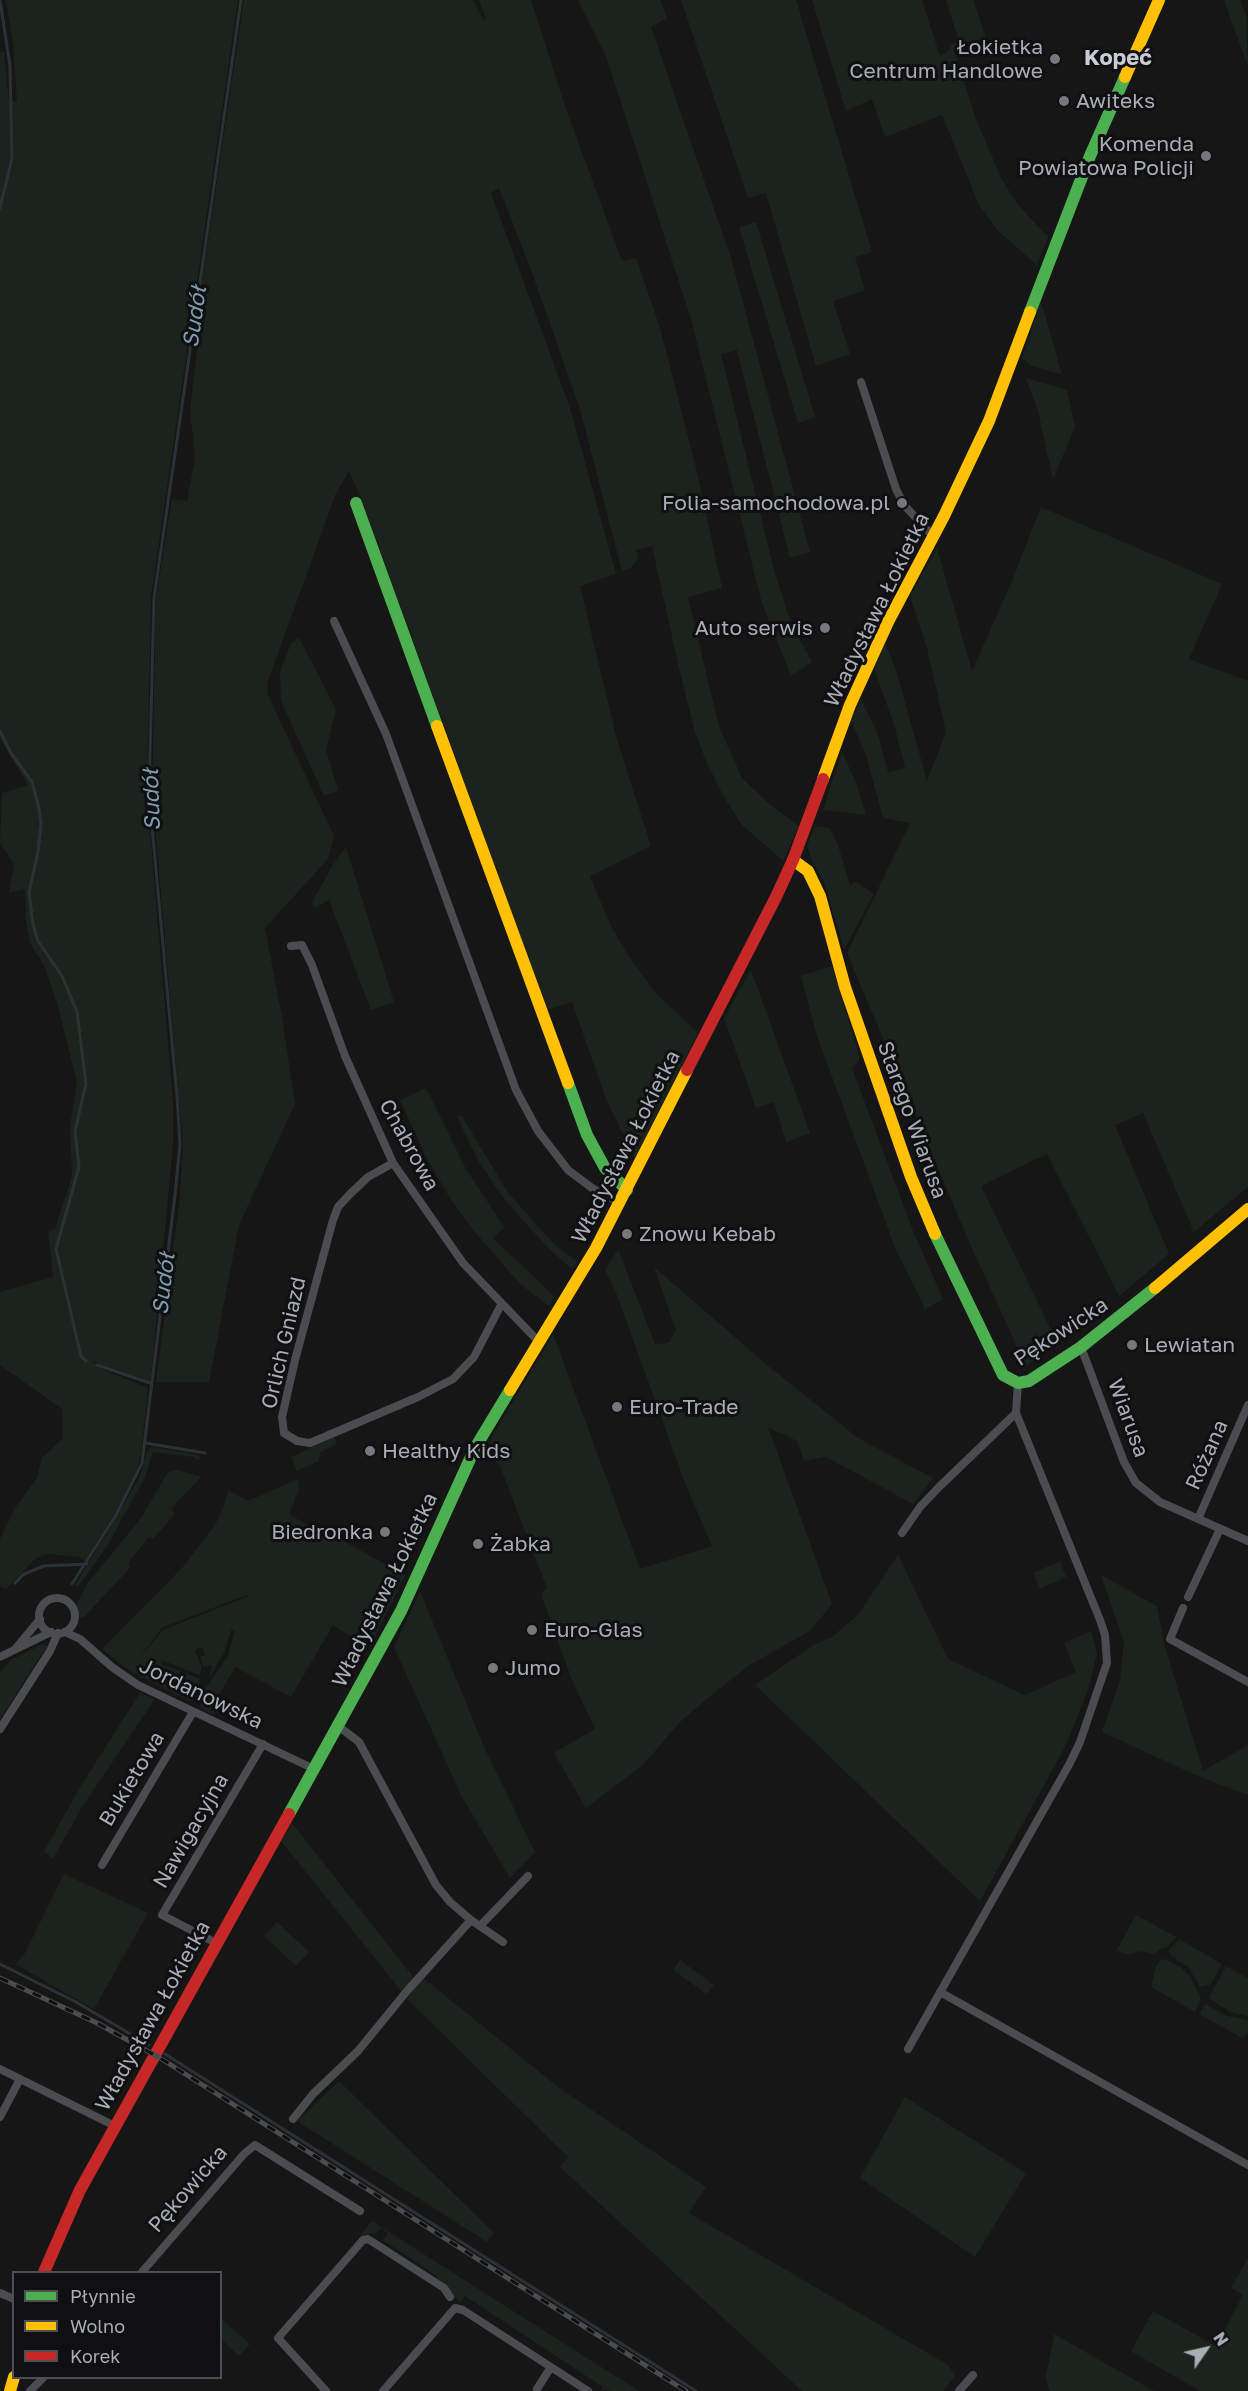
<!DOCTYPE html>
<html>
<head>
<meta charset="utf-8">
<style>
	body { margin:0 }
	#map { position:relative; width:1248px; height:2391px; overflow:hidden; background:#161616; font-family:"Golos Text",sans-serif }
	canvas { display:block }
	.legend { position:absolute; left:12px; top:2271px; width:210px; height:108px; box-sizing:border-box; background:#101012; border:2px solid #4d4f54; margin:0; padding:8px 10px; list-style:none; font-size:18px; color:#a8adb6 }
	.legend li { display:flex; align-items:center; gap:12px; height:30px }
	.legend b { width:30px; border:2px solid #4d4f54 }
	.north { position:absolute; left:1176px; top:2319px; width:60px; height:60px; -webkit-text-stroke:4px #101012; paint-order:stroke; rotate:56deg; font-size:16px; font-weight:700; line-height:24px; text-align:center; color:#a8adb6 }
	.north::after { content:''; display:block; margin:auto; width:21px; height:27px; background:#a8adb6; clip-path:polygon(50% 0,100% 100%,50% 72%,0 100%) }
</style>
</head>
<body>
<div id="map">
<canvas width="1248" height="2391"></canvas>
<ul class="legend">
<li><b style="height:8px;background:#4caf50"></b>Płynnie</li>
<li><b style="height:8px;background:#ffc107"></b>Wolno</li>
<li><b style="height:8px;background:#c62828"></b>Korek</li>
</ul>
<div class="north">N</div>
</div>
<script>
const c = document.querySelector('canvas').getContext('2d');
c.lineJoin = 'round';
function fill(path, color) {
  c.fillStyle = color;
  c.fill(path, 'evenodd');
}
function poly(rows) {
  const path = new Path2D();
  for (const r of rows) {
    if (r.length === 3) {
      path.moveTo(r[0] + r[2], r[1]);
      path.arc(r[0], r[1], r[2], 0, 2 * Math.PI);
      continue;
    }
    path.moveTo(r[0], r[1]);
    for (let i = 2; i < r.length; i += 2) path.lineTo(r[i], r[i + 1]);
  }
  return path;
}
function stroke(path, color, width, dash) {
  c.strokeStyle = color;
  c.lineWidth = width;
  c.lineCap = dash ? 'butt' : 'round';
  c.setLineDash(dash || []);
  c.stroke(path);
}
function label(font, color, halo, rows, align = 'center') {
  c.font = font + ' "Golos Text",sans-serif';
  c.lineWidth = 6;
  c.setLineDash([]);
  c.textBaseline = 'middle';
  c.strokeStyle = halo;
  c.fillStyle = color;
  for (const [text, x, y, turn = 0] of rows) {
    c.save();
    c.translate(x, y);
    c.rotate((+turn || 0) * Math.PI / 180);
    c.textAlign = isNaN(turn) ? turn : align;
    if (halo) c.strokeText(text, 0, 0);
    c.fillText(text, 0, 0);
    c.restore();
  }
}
const green = poly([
	[6,0,238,0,151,597,147,795,173,1101,173,1145,151,1376,149,1381,91,1361,106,1371,148,1388,141,1455,133,1483,86,1561,80,1557,48,1554,36,1558,6,1589,0,1586,0,1539,15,1508,37,1478,42,1458,63,1438,62,1409,0,1365,0,1292,53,1277,48,1231,55,1229,72,1176,70,1126,77,1083,58,1006,44,965,30,943,26,921,25,889,9,893,14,864,0,844,2,793,28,785,0,739,0,52,4,51,9,102,17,101,13,43],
	[244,0,473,0,484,21,486,19,479,0,531,0,566,109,622,261,636,258,660,328,698,476,722,588,688,597,719,727,742,778,769,804,799,826,783,861,742,825,724,797,706,761,695,732,680,672,652,546,636,550,638,558,632,567,622,571,580,409,530,267,499,188,491,193,570,408,616,574,580,586,617,740,651,846,590,876,610,924,628,955,654,991,698,1033,635,1158,606,1099,572,1002,547,1010,362,500,349,471,336,493,268,681,267,693,334,836,328,859,265,928,283,1023,295,1104,239,1225,209,1382,156,1382,180,1197,183,1144,152,793,156,598,172,499,187,501,195,456,190,410,198,344,193,342],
	[578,0,660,0,667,18,651,27,731,258,810,552,790,558,737,350,721,354,774,570,791,624,812,662,791,676,761,600,691,319,606,56],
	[681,0,796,0,872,252,855,257,865,290,833,301,850,354,816,366,766,193,748,198],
	[812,0,922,0,940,56,951,49,950,45,959,41,946,0,973,0,986,38,954,50,976,119,1002,180,1018,205,1048,237,1037,265,998,231,979,205,942,115,885,137,872,99,846,111],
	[1224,0,1240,0,1246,15,1248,67],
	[756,222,815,417,798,423,739,227],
	[1041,301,1062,375,1030,365,1022,358],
	[1026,378,1067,390,1075,427,1053,479,1038,411],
	[1041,507,1222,584,1189,659,1248,681,1248,1187,1194,1232,1143,1113,1115,1125,1169,1254,1119,1296,1047,1154,981,1186,1057,1342,1026,1366,970,1244,847,953,910,823,883,818,866,755,851,721,861,699,878,735,888,772,905,768,894,724,874,669,885,643,896,670,927,781,946,732,927,648,910,596,937,548,972,671,1012,581],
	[299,638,336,709,326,750,338,790,324,796,281,701,280,672,291,643],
	[842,751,857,785,866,815,823,810],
	[815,826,830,828,838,845,850,885,856,882,874,894,844,950,824,882,812,861,807,846],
	[346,847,394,1002,371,1010,329,900,314,908,312,902,334,863],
	[832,966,860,1058,852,1068,913,1231,943,1299,925,1309,896,1250,817,1036,801,976],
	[751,970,810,1133,786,1142,774,1102,756,1108,724,1018],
	[426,1088,466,1169,504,1227,493,1238,554,1296,550,1307,520,1284,475,1232,451,1200,427,1159,400,1100],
	[461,1115,509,1194,555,1245,577,1261,572,1269,549,1249,503,1198,479,1162,457,1117],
	[618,1249,655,1344,669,1343,676,1330,654,1267,767,1365,858,1438,933,1478,913,1504,826,1457,804,1461,797,1441,768,1427,832,1604,810,1631,748,1666,708,1698,680,1722,642,1766,586,1808,554,1753,595,1729,572,1680,541,1594,547,1588,500,1466,487,1455,490,1440,553,1334,640,1569,712,1546,685,1483,617,1295,605,1270],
	[334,1437,337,1444,320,1452,319,1461,297,1471,291,1457],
	[152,1447,195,1454,200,1457,199,1460,193,1457,153,1452,145,1477,107,1546,78,1587,75,1585,123,1506,140,1476,147,1451],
	[178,1470,201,1477,171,1509,175,1514,153,1539,149,1537,128,1563,130,1566,128,1570,84,1617,78,1617,77,1603,87,1584,141,1518,168,1472],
	[298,1479,299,1489,289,1514,318,1532,322,1529,405,1575,374,1639,366,1646,333,1625,291,1697,235,1667,210,1711,220,1711,212,1714,201,1708,200,1703,205,1689,228,1656,235,1630,231,1630,224,1653,209,1678,212,1665,204,1667,200,1657,205,1655,202,1647,195,1650,202,1668,199,1675,162,1660,161,1664,200,1679,199,1689,191,1702,130,1671,102,1649,182,1568,215,1525,224,1506,228,1490,248,1501],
	[247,1595,249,1596,163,1630,134,1664,163,1627],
	[898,1555,948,1659,1025,1695,1076,1672,1064,1643,1091,1631,1097,1653,1088,1690,1065,1747,980,1901,755,1685,812,1646,832,1637,858,1615],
	[1060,1561,1066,1577,1040,1589,1033,1573],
	[1101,1575,1157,1606,1164,1644,1203,1771,1248,1745,1248,1795,1200,1777,1102,1732,1120,1680,1124,1642],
	[420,1591,485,1749,535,1852,510,1878,461,1795,394,1647],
	[43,1644,47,1646,0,1719,0,1672,11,1660],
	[140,1693,155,1699,82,1807,53,1859,44,1851,82,1784],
	[292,1823,414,1978,402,1992,281,1841],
	[64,1874,148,1913,94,2009,15,1964,24,1955],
	[1136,1915,1176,1937,1166,1948,1161,1948,1154,1954,1141,1951,1128,1955,1117,1950],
	[277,1922,309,1952,296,1966,264,1936],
	[1179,1939,1222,1964,1210,1985,1200,1987,1189,1968,1170,1955,1169,1950],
	[1164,1959,1179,1966,1190,1976,1201,1999,1195,2012,1151,1987,1156,1967,1160,1960],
	[680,1960,714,1985,707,1994,673,1970],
	[1226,1966,1248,1978,1248,2016,1230,2012,1209,1998],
	[422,1977,558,2087,706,2187,689,2213,948,2365,955,2376,943,2391,802,2391,560,2167,568,2157,407,1999],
	[1205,2004,1227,2016,1248,2020,1248,2033,1242,2038,1199,2014],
	[339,2081,494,2233,487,2242,297,2121],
	[905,2097,1026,2173,975,2257,860,2178],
	[372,2221,466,2281,639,2391,610,2391,606,2389,601,2391,603,2387,465,2296,460,2303,435,2275,383,2240,388,2233,381,2228,375,2235,371,2233,359,2237],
	[1248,2258,1248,2391,1200,2391,1131,2351,1153,2311,1216,2346,1243,2295,1231,2288],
	[223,2320,250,2344,239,2356,221,2339,221,2323],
	[1054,2334,1154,2391,1049,2391,1046,2377]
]);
const stream = poly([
	[0,208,12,158,10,66,0,0],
	[0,731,11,753,32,782,39,808,41,824,38,852,29,892,33,924,38,941,62,976,77,1012,86,1084,75,1131,79,1167,56,1249,81,1356,86,1361],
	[97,1365,150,1383],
	[145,1443,205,1453],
	[15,1583,24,1574,44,1566,87,1564],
	[72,1584,116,1515,142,1463,175,1195,180,1144,177,1096,149,794,154,598,241,0],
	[0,1964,76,2002,149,2045],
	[165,2054,696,2391]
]);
const street = poly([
	[861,382,896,489,904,505,933,536],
	[334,621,386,734,516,1090,538,1131,568,1170,592,1188,620,1203],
	[291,946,302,945,312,965,345,1056,393,1163,463,1263,539,1342],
	[393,1163,368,1177,350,1194,338,1207,333,1220,295,1360,282,1417,284,1433,297,1441,310,1443,418,1397,453,1379,474,1357,501,1305],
	[1081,1347,1124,1462,1136,1483,1160,1502,1248,1541],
	[1198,1519,1248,1405],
	[902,1533,920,1507,939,1487,1016,1413,1018,1383],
	[1188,1597,1220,1529],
	[57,1616,18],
	[1183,1608,1170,1639,1248,1682],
	[65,1632,80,1639,112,1667,138,1685,314,1769],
	[16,1648,40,1619],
	[0,1657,51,1632],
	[338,1726,359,1742,436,1885,450,1902,471,1920,503,1942],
	[0,1729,50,1651,58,1633],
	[102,1865,193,1712],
	[480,1926,528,1876],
	[216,1943,162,1915,263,1744],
	[940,1992,1248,2165],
	[908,2049,1070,1763,1080,1742,1107,1663,1105,1635,1100,1620,1016,1413],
	[0,2069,115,2126],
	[0,2117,20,2079],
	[293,2119,313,2094,358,2051,407,1991,471,1920],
	[142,2272,244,2154,255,2145,360,2211],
	[0,2293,14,2299],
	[537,2389,551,2367],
	[30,2391,43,2378],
	[326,2391,278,2338,363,2240,368,2239,444,2288,450,2297],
	[383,2391,455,2308,463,2310,588,2391],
	[959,2391,973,2375]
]);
const fast = poly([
	[1030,312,1090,156,1125,77],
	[356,503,437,726],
	[568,1083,587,1135,605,1168,627,1190],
	[935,1234,1003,1375,1018,1383,1029,1381,1081,1347,1155,1288],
	[289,1814,401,1611,475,1448,510,1390]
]);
const slow = poly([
	[1125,77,1159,0],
	[437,726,568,1083],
	[823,779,850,705,888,622,944,516,989,421,1030,312],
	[793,860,808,871,820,896,845,987,911,1177,935,1234],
	[1155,1288,1248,1209],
	[510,1390,596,1248,687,1070],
	[10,2391,14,2377]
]);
const jam = poly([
	[687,1070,776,897,793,860,823,779],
	[44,2272,80,2190,289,1814]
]);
const rail = poly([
	[0,1978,97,2023,160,2058,686,2391]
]);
const markers = [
	[1055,59,6,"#75787e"],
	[1064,101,6,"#75787e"],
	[1206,156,6,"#75787e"],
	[902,503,6,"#75787e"],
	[825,628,6,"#75787e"],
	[627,1234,6,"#75787e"],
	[1132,1345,6,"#75787e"],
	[617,1407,6,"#75787e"],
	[370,1451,6,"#75787e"],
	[385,1532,6,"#75787e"],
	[478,1544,6,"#75787e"],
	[532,1630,6,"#75787e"],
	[493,1668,6,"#75787e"]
];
const poiNames = [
	["Łokietka",1043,47,"right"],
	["Centrum Handlowe",1043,71,"right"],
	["Awiteks",1076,101],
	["Komenda",1194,144,"right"],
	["Powiatowa Policji",1194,168,"right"],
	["Folia-samochodowa.pl",890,503,"right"],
	["Auto serwis",813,628,"right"],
	["Znowu Kebab",639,1234],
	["Lewiatan",1144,1345],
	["Euro-Trade",629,1407],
	["Healthy Kids",382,1451],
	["Biedronka",373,1532,"right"],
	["Żabka",490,1544],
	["Euro-Glas",544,1630],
	["Jumo",505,1668]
];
const streetNames = [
	["Władysława Łokietka",877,610,-64],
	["Starego Wiarusa",912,1120,70],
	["Chabrowa",409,1145,61],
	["Władysława Łokietka",626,1147,-63],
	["Pękowicka",1061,1332,-33],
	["Orlich Gniazd",284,1343,-77],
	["Wiarusa",1128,1418,70],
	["Różana",1207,1455,-66],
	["Władysława Łokietka",385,1590,-64],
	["Jordanowska",201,1694,26],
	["Bukietowa",132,1779,-59],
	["Nawigacyjna",191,1831,-60],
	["Władysława Łokietka",153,2016,-61],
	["Pękowicka",188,2189,-49]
];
const neighbourhoodNames = [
	["Kopeć",1118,58]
];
const waterNames = [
	["Sudół",195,317,-82],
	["Sudół",152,800,-92],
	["Sudół",164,1284,-83]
];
fill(green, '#1c231d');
stroke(stream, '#2a3237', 3);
stroke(street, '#4a4c4f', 8);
stroke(fast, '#4caf50', 12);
stroke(slow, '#ffc107', 12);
stroke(jam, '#c62828', 12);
stroke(rail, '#4a4c4d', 5);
stroke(rail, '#101012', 3, [9]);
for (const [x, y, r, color] of markers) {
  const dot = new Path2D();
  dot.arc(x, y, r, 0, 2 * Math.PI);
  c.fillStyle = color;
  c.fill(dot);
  stroke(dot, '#101012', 2);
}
label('21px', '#a8adb6', '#101012', poiNames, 'left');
label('21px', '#a8adb6', '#101012', streetNames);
label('bold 22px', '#c8ccd3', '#101012', neighbourhoodNames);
label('italic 22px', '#809cb0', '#101012', waterNames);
</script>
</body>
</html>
